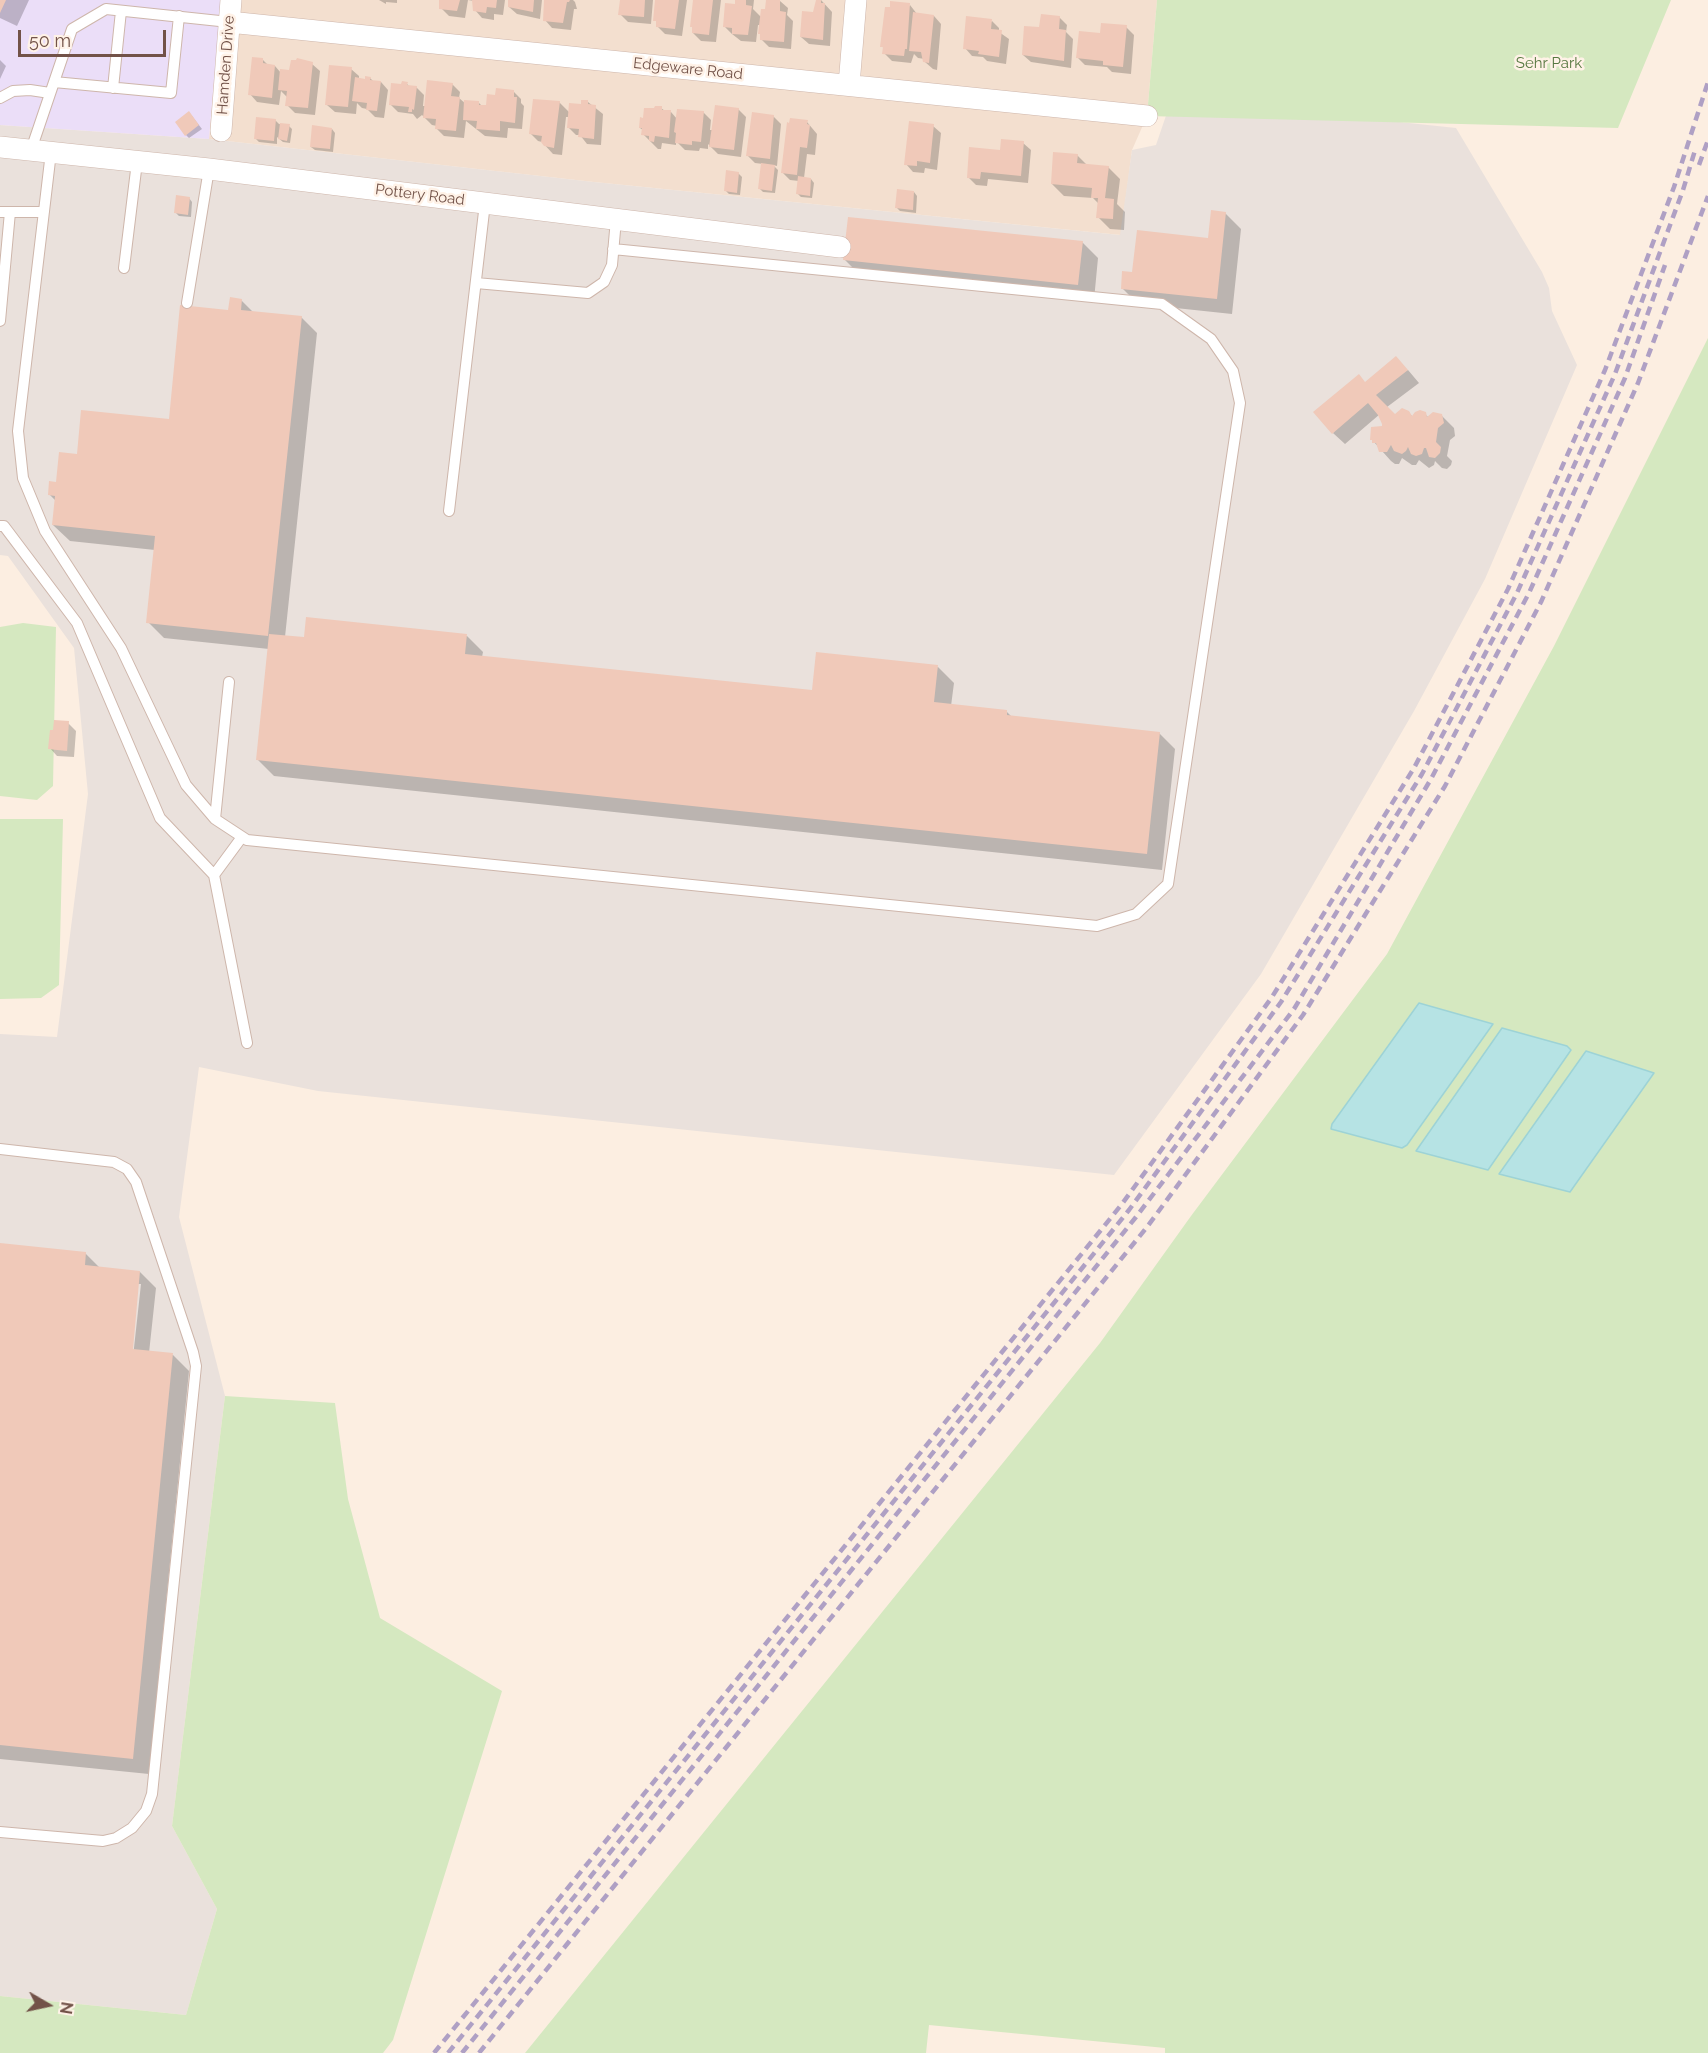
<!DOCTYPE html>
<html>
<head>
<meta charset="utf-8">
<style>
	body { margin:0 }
	#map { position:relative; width:1708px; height:2053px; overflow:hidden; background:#fceee1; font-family:Raleway,sans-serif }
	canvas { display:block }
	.north { position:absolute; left:18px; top:1975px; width:60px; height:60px; -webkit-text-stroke:4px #fff2e7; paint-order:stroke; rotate:99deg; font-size:16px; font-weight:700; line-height:24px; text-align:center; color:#725248 }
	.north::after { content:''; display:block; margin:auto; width:21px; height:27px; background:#725248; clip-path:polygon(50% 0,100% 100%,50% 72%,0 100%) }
	.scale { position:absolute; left:18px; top:30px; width:148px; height:27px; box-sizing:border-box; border:3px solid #725248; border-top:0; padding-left:8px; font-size:18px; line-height:21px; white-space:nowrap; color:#725248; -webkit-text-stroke:4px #fff2e7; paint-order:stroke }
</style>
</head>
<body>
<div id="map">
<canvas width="1708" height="2053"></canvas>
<div class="north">N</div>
<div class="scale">50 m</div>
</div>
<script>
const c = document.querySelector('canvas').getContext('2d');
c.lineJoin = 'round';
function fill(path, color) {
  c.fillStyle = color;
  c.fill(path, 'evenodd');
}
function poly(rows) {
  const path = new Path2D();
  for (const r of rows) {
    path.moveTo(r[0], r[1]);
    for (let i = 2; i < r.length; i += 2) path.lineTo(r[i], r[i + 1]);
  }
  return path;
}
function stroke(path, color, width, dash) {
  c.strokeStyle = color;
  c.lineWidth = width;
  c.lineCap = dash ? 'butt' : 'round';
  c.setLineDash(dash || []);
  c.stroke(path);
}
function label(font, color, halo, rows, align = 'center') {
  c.font = font + ' Raleway,sans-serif';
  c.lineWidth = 5;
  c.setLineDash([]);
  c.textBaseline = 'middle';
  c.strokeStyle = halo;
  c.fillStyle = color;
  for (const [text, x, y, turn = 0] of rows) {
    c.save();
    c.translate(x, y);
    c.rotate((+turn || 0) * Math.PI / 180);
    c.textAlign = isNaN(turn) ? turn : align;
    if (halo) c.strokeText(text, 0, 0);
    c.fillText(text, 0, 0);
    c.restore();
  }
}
const residential = poly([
	[221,0,1157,0,1147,116,1132,150,1121,235,594,182,209,139]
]);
const industrial = poly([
	[1172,98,1456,128,1542,272,1549,288,1552,311,1577,365,1485,579,1414,711,1261,974,1114,1175,318,1091,199,1067,179,1217,225,1396,172,1826,217,1909,186,2015,0,1996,0,1034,57,1037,88,794,74,648,8,556,0,555,0,125,209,139,594,182,1120,235,1132,150,1156,145]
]);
const education = poly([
	[0,0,221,0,209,139,0,125]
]);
const green = poly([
	[1157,0,1671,0,1618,128,1147,116],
	[1708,338,1708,2053,1165,2053,1165,2048,929,2025,926,2053,525,2053,1100,1343,1191,1216,1387,954,1554,646],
	[23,623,56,627,53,786,37,800,0,796,0,627],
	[0,819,63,819,59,985,41,998,0,999],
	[225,1396,335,1403,348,1499,380,1618,502,1691,393,2040,383,2053,0,2053,0,1996,186,2015,217,1909,172,1826]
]);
const water = poly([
	[1419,1003,1493,1024,1407,1145,1402,1148,1331,1129,1332,1124,1419,1003],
	[1502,1028,1567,1046,1571,1050,1488,1170,1416,1151,1502,1028],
	[1586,1051,1654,1073,1570,1192,1499,1174,1586,1051]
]);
const shadow = poly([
	[0,0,29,0,17,26,0,18],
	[379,0,397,0,397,3,386,2,386,4],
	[441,0,505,0,503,15,494,14,494,20,482,18,475,10,474,1,468,0,465,18,449,16,441,8],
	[510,0,542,0,540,19,517,14,509,7],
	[547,0,573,0,575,2,577,9,574,9,571,30,552,28,545,20],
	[621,0,653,0,651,24,628,22,620,14],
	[657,0,687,0,682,36,665,34,657,26,658,23,655,20],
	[695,0,721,0,716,42,701,41,693,33],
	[737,0,754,0,753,9,761,17,766,11,766,0,780,1,788,8,787,15,793,21,791,49,769,47,761,39,761,25,758,25,756,42,741,41,732,34,725,27,736,6],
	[817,0,821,0,832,12,830,46,809,44,801,37,815,13],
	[910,5,917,14,934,16,941,24,937,70,933,69,925,62,925,59,918,58,914,54,911,63,892,61,884,53,884,49,882,46],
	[1059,17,1067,25,1066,32,1073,39,1071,68,1031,62,1023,55,1041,29],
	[992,21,999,28,999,32,1009,39,1006,64,987,61,983,57,972,56,965,48],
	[1126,27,1134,35,1131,74,1112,72,1107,67,1085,65,1078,58,1101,35],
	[0,60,6,66,0,79],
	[263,60,268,65,275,66,281,73,312,64,320,71,315,115,295,113,287,105,288,98,281,91,279,105,257,102,250,94],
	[351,69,359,76,359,80,366,80,370,78,374,82,381,82,388,90,384,118,375,117,367,109,362,108,357,103,356,114,335,112,327,105],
	[407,84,410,87,416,87,424,95,423,106,426,106,452,84,460,92,459,98,466,104,478,102,482,106,487,107,497,97,514,92,521,99,521,103,524,106,522,129,508,128,507,138,485,136,466,121,464,138,444,136,437,129,437,126,432,125,422,115,417,119,413,114,398,112,390,104],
	[559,102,569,112,588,102,603,114,601,145,587,144,580,135,576,135,568,127,569,117,566,117,562,155,553,154,542,142,538,141,530,133],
	[661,108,665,111,671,112,677,119,703,112,711,120,710,130,713,130,738,109,746,117,741,157,718,154,708,144,708,149,700,148,699,151,685,150,676,141,676,145,662,143,661,149,658,149,643,134,643,130,640,128,644,119],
	[192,116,202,129,189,138,186,135],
	[773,116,781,124,777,166,773,165,778,170,775,193,763,192,759,188,763,164,755,163,748,156],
	[275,120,279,124,289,126,292,129,290,143,283,142,277,137,277,144,259,142,256,139],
	[807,122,817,134,815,155,807,154,804,178,811,179,814,183,812,198,801,197,798,194,799,181,790,180,783,173],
	[933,126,941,133,937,170,925,168,924,173,913,172,906,164],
	[332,129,335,133,333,152,315,150,311,147],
	[1023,143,1031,150,1028,183,988,179,987,186,976,185,968,177,1001,152],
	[1077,155,1088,166,1108,167,1120,179,1117,204,1125,212,1124,230,1110,229,1098,217,1099,204,1093,198,1064,196,1052,184],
	[738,173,742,177,740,195,729,194,726,191],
	[914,192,917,196,916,213,900,211,897,208],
	[189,198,192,202,191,217,179,216,176,213],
	[1225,213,1241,229,1232,314,1138,304,1122,288,1134,273,1209,239],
	[1082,242,1098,258,1094,300,861,276,845,260],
	[241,300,253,312,301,317,317,333,285,637,305,639,467,636,483,652,482,657,814,692,938,667,954,683,951,706,1006,711,1012,717,1159,733,1175,749,1162,870,274,776,258,760,269,649,164,638,148,622,155,550,70,541,53,525,56,501,50,495,78,455,170,421,230,312],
	[1408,370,1419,383,1387,407,1395,415,1408,412,1413,417,1425,414,1429,418,1442,416,1454,428,1455,436,1450,440,1447,456,1452,461,1451,465,1447,469,1442,468,1435,461,1434,465,1429,468,1419,460,1416,465,1412,465,1402,458,1399,464,1395,464,1391,461,1374,442,1384,427,1380,414,1345,444,1333,433,1366,383],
	[68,723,76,731,74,757,57,756,50,748],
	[0,1245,85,1253,100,1268,140,1272,156,1288,149,1353,173,1355,189,1371,149,1774,0,1759],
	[138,1284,141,1284,133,1357,130,1357]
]);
const building = poly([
	[0,0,6,0,0,13],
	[439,0,460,0,457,11,439,9],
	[472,0,497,0,496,8,487,7,486,13,473,11],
	[508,0,534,0,533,12,508,7],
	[544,0,570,0,569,2,567,2,563,23,543,21],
	[620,0,645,0,644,17,618,15],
	[655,0,679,0,675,29,656,27,656,21,653,21],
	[693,0,713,0,709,35,692,33,692,27,690,27],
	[735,0,746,0,746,5,752,6,748,35,732,34,732,28,723,27,725,3,735,4],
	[766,0,780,0,780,11,786,12,784,42,760,40,760,34,758,34,761,9,765,9],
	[816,0,821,0,821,3,825,3,823,40,800,37,802,11,813,12],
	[890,1,910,3,907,49,905,49,904,56,882,54,883,47,880,47,885,7,890,7],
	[913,12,934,15,929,63,923,62,921,52,909,51],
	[1041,14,1060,16,1059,29,1066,30,1064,61,1022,55,1024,26,1039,27],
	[966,16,992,19,991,29,1002,30,999,57,978,54,979,51,963,49],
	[1101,23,1127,25,1123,67,1103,65,1103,61,1076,58,1079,31,1100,33],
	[252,57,263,58,263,63,275,65,272,98,248,95],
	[297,58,313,62,308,108,285,106,287,91,278,90,280,69,289,70,291,60,296,60],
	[329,65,352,67,348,107,325,105],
	[365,76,371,77,370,80,381,81,377,111,366,110,367,103,352,101,355,77,365,79],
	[427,80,453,83,451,96,460,97,456,131,435,129,436,119,423,118],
	[402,81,408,82,407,85,417,86,414,110,412,109,412,112,408,112,409,107,389,105,391,83,401,84],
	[496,88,514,90,514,97,517,97,515,123,500,121,500,131,476,129,477,121,463,120,464,100,479,101,479,105,486,105,487,94,495,95],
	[533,99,560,101,554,148,544,146,541,142,542,136,529,134],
	[581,100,588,100,588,104,596,105,594,139,578,137,579,129,567,128,569,103,581,104],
	[715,105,739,108,734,150,709,147],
	[655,106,662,106,662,110,671,110,669,138,655,136,654,142,649,141,649,136,641,135,642,128,639,128,640,117,643,118,644,108,654,108],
	[677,109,704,111,701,142,692,141,692,145,675,143,676,133,674,132],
	[189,111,199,125,185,136,175,122],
	[752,112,774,115,770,159,746,156],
	[256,117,276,119,274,141,254,139],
	[790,118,808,120,807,124,810,125,807,148,800,147,797,175,781,173,787,122,789,123],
	[909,121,934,124,930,163,917,161,917,166,904,165],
	[280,123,290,124,287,141,278,139],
	[312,125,332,128,330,149,310,147],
	[1001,139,1024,141,1021,176,981,172,980,179,967,178,969,147,1000,150],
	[1053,152,1078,154,1077,163,1109,166,1105,198,1114,199,1113,219,1096,218,1098,198,1091,198,1092,188,1051,184],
	[761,163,775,165,772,191,758,189],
	[726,170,739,172,737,193,724,191],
	[798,176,811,178,810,196,796,194],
	[897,189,914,191,913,210,895,208],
	[176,195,190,197,188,215,174,213],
	[1211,210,1226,212,1217,299,1121,289,1122,271,1132,272,1137,230,1208,238],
	[848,217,1083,241,1078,285,843,260],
	[230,297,242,299,241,310,302,316,268,636,146,623,155,536,52,525,55,496,48,495,49,481,56,482,59,452,77,454,81,410,169,419,180,305,228,310],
	[1396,356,1408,370,1376,395,1395,414,1402,408,1409,411,1412,416,1415,412,1420,410,1426,412,1427,417,1433,412,1442,414,1444,423,1438,428,1436,442,1441,447,1440,453,1435,458,1429,457,1426,448,1424,448,1422,454,1416,456,1411,454,1408,447,1406,451,1402,454,1394,451,1391,445,1387,452,1379,452,1376,443,1372,443,1372,440,1370,440,1371,427,1382,426,1382,424,1378,415,1368,403,1332,434,1313,412,1359,374,1365,382],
	[306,617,467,634,465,654,812,690,816,652,938,665,934,702,1007,710,1007,715,1160,732,1147,854,256,760,269,634,304,637],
	[54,720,69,721,67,751,48,749,50,730,53,730],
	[0,1243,86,1252,85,1265,140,1271,133,1349,173,1353,133,1759,0,1745]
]);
const service = poly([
	[54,82,171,93,179,16],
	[113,88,121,11],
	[0,98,13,91,30,90,50,93],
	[31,150,72,29,106,9,229,22],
	[51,152,18,431,23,478,45,531,121,648,186,785,215,819,247,840,1097,926,1136,914,1168,884,1240,403,1233,371,1211,339,1162,304,613,249],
	[0,212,44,212],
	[124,268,137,162],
	[476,283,588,293,604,282,612,265,616,219],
	[187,303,209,169],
	[0,321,10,212],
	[449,511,485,203],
	[0,526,4,526,77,623,160,818,214,875,242,837],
	[215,819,229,682],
	[214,875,247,1043],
	[0,1149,114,1162,127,1169,136,1182,193,1352,196,1366,152,1794,146,1811,132,1828,116,1838,103,1841,0,1832]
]);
const minor = poly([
	[229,22,1147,116],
	[849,85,856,0],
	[221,131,231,0],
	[0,147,209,169,840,247]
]);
const rail = poly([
	[1699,165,1708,140],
	[434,2053,1122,1204,1272,997,1414,768,1508,589,1605,370,1674,187,1708,82],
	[448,2053,1129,1210,1281,1002,1422,774,1517,593,1615,374,1683,190,1696,147],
	[462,2053,1136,1217,1294,1009,1431,779,1529,593,1625,378,1665,265],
	[479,2053,1147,1227,1303,1015,1445,786,1541,602,1638,383,1708,196]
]);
const parkNames = [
	["Sehr Park",1549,63]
];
const streetNames = [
	["Hamden Drive",226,65,-86],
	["Edgeware Road",688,69,6],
	["Pottery Road",420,195,7]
];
fill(residential, '#f3dfcf');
fill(industrial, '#eae1dc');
fill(education, '#ebdef8');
fill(green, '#d5e8c0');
fill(water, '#b6e3e4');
stroke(water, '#9dd3d6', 1.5);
fill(shadow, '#0003');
fill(building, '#f0c9b9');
stroke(service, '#ceb6ab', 12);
stroke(minor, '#ceb6ab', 22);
stroke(service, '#fff', 10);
stroke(minor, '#fff', 21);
stroke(rail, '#afa0c4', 4.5, [9, 6]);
label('15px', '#577841', '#fff2e7', parkNames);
label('15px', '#725248', '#fff2e7', streetNames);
</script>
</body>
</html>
